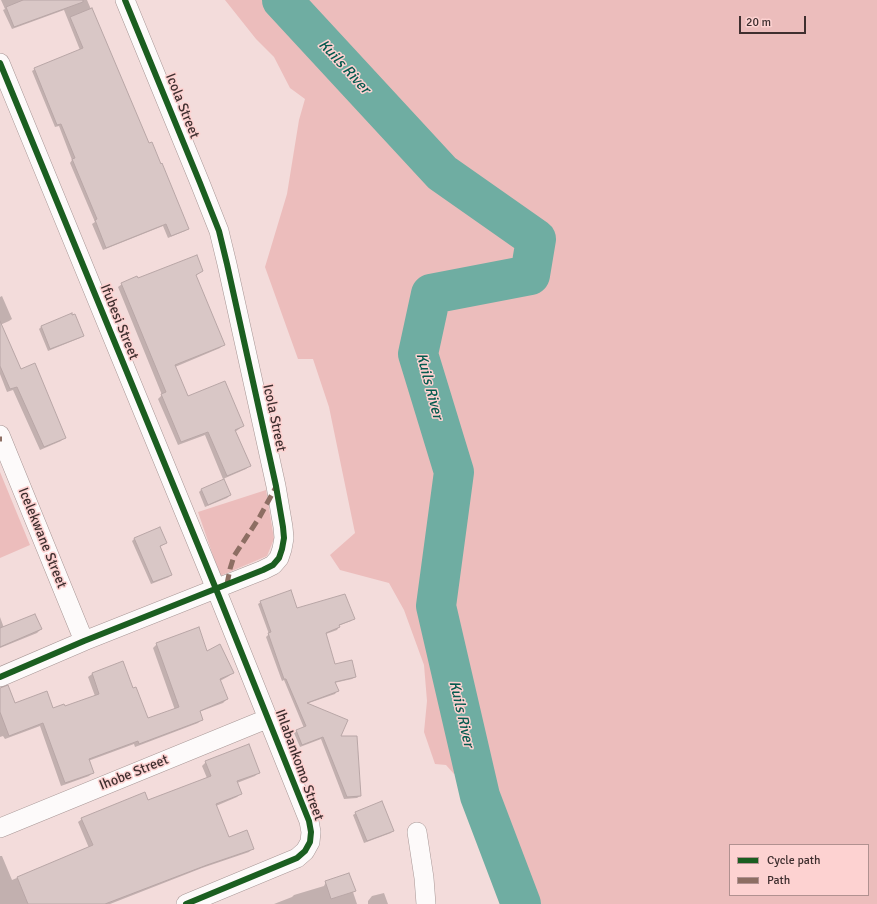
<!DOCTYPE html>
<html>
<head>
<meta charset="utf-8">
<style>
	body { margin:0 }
	#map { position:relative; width:877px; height:904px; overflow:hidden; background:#f3dcdb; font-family:Signika,sans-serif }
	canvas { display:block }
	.legend { position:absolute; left:729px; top:844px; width:140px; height:52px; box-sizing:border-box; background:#fdd2d1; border:1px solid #b19190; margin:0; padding:5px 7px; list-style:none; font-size:12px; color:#3f2f2f }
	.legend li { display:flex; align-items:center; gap:8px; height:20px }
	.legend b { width:20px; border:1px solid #b19190 }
	.scale { position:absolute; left:739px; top:16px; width:67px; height:18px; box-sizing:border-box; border:2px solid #3f2f2f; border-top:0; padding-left:5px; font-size:12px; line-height:14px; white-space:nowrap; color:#3f2f2f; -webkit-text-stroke:3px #fdd2d1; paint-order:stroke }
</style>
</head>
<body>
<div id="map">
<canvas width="877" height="904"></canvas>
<ul class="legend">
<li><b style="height:5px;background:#1b5e20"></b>Cycle path</li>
<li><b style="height:5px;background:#8d6e63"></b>Path</li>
</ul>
<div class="scale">20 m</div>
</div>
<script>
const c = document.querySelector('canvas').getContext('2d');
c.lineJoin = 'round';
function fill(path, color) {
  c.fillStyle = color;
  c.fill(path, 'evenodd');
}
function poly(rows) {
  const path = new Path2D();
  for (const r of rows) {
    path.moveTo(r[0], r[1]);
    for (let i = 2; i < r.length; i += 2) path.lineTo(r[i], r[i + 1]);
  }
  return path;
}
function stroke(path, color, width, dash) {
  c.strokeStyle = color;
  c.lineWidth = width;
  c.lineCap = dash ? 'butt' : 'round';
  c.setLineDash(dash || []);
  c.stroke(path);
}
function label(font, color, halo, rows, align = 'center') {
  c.font = font + ' Signika,sans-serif';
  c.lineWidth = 3;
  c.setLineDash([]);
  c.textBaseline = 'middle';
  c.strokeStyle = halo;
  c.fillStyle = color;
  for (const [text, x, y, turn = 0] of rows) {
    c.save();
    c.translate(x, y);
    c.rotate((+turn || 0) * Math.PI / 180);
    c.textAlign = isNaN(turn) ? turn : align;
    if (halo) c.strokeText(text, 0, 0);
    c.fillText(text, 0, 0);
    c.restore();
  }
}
const green = poly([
	[225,0,877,0,877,904,506,904,484,845,465,773,454,774,446,765,435,764,424,732,427,701,424,665,404,610,389,583,340,570,330,555,355,533,329,407,313,359,298,359,265,267,287,194,299,120,305,99,290,88,274,57,256,39],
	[730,845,868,845,868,895,730,895],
	[0,472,30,545,0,558],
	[266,490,274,539,267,556,220,576,198,512]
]);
const shadow = poly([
	[1,0,87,0,149,144,188,229,185,231,168,238,163,226,103,250,92,224,95,222,70,163,72,160,59,126,55,127,32,71,35,69,80,50,64,10,12,29,3,10,5,9],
	[202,271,195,276,223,344,220,348,175,367,187,397,243,426,235,432,249,466,246,469,223,479,205,435,178,445,158,399,162,395,118,287,122,284,138,280],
	[2,296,12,319,9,321,0,325,0,297],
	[71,315,83,335,80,338,48,351,39,329,41,327],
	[0,329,20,370,64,437,61,441,40,450,13,390,7,392,0,374],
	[201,490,230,495,227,498,205,507,199,492],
	[135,538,166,543,160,547,171,574,169,577,151,584,132,541],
	[261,602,296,610,353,618,351,621,338,626,339,627,337,630,326,634,334,666,355,677,352,679,334,683,337,691,335,694,306,704,339,737,360,796,357,798,344,799,321,739,300,747,294,733,304,728,284,680,282,681,266,637,269,634,258,604],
	[0,617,4,628,41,629,37,633,0,648],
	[157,644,207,652,233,672,229,676,220,681,227,699,223,703,199,712,202,719,198,723,135,747,134,744,88,761,93,772,89,776,61,786,40,726,5,739,3,736,0,737,0,697,14,704,53,709,65,708,95,696,88,677,92,674,132,689,147,720,175,710,153,648],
	[206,762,259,772,255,776,237,783,241,793,237,797,216,806,228,838,253,848,249,852,202,868,110,904,0,904,0,856,2,856,12,880,89,848,78,822,82,819,147,801,207,778,202,766],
	[356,813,393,830,391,833,364,843,353,815],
	[326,882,353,892,357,904,274,904,292,897,294,895,324,886],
	[384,893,388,904,368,904,368,901,372,896]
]);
const river = poly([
	[282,0,442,173,536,239,530,275,431,294,418,354,454,472,436,606,480,796,521,904]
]);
const building = poly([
	[23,0,83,0,83,2,14,27,6,7,23,0],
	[92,8,149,143,152,142,161,164,162,163,189,229,171,236,166,224,106,248,95,220,97,219,72,159,75,158,61,124,57,125,34,68,83,48,70,17,92,8],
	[197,255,203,271,196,275,225,345,175,365,188,396,225,381,244,426,235,430,251,466,227,476,208,432,181,442,161,394,166,392,121,283,137,276,138,278,197,255],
	[72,313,72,315,75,314,84,336,50,349,41,326,72,313],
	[0,321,21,369,35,363,66,438,44,447,17,387,10,389,0,366,0,321],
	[224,479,231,495,208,505,201,489,224,479],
	[160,527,167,543,160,546,172,575,153,582,134,538,160,527],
	[291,590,297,608,345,594,355,619,339,625,340,627,326,633,335,664,352,660,356,677,335,682,339,691,307,703,348,720,341,736,357,736,361,796,347,797,323,737,302,745,296,730,306,726,286,679,284,679,268,633,271,632,260,601,291,590],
	[35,614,42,629,0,647,0,628,35,614],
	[199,627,207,651,220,644,234,673,220,679,228,699,200,711,203,720,139,744,138,741,89,759,94,773,65,783,43,723,9,736,0,712,0,688,8,685,15,703,47,691,53,708,64,704,65,706,99,694,92,673,123,661,133,688,136,687,148,718,179,707,156,643,199,627],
	[249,744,260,773,237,781,242,794,216,804,229,837,247,830,254,849,207,865,105,904,28,904,17,877,93,845,81,818,145,792,148,800,211,776,205,761,249,744],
	[382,801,394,831,367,841,355,812,382,801],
	[349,873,356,891,331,899,325,881,349,873]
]);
const street = poly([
	[0,63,216,589,309,821,311,832,310,842,305,851,297,858,186,904],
	[0,435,84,641],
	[0,677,84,641,263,570,273,565,279,558,282,549,284,538,283,527,276,486,227,264,219,231,200,183,125,0],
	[0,828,269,718],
	[417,832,424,878,426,904]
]);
const quiet = poly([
	[0,439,2,439],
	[227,584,230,569,234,556,259,518,276,487]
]);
const cycleway = poly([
	[0,63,216,589,309,821,311,832,310,842,305,851,297,858,186,904],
	[0,677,84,641,263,570,273,565,279,558,282,549,284,538,283,527,276,486,227,264,219,231,200,183,125,0]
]);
const streetNames = [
	["Icola Street",182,106,68],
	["Ifubesi Street",119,322,68],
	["Icola Street",274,418,78],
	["Icelekwane Street",42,538,68],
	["Ihlabankomo Street",299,765,70],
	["Ihobe Street",134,773,-22]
];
const waterNames = [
	["Kuils River",344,67,47],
	["Kuils River",429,386,75],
	["Kuils River",461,714,77]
];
fill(green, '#ecbdbc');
fill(shadow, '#0003');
stroke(river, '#6fada2', 40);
fill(building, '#d9c7c6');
stroke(building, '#b8a6a6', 1);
stroke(street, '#a79695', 20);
stroke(street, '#fdfafa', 19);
stroke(quiet, '#8d6e63', 5, [10, 5]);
stroke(cycleway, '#1b5e20', 6);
label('14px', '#3f2f2f', '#fdd2d1', streetNames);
label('italic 15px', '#055a4e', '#fdd2d1', waterNames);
</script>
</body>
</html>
